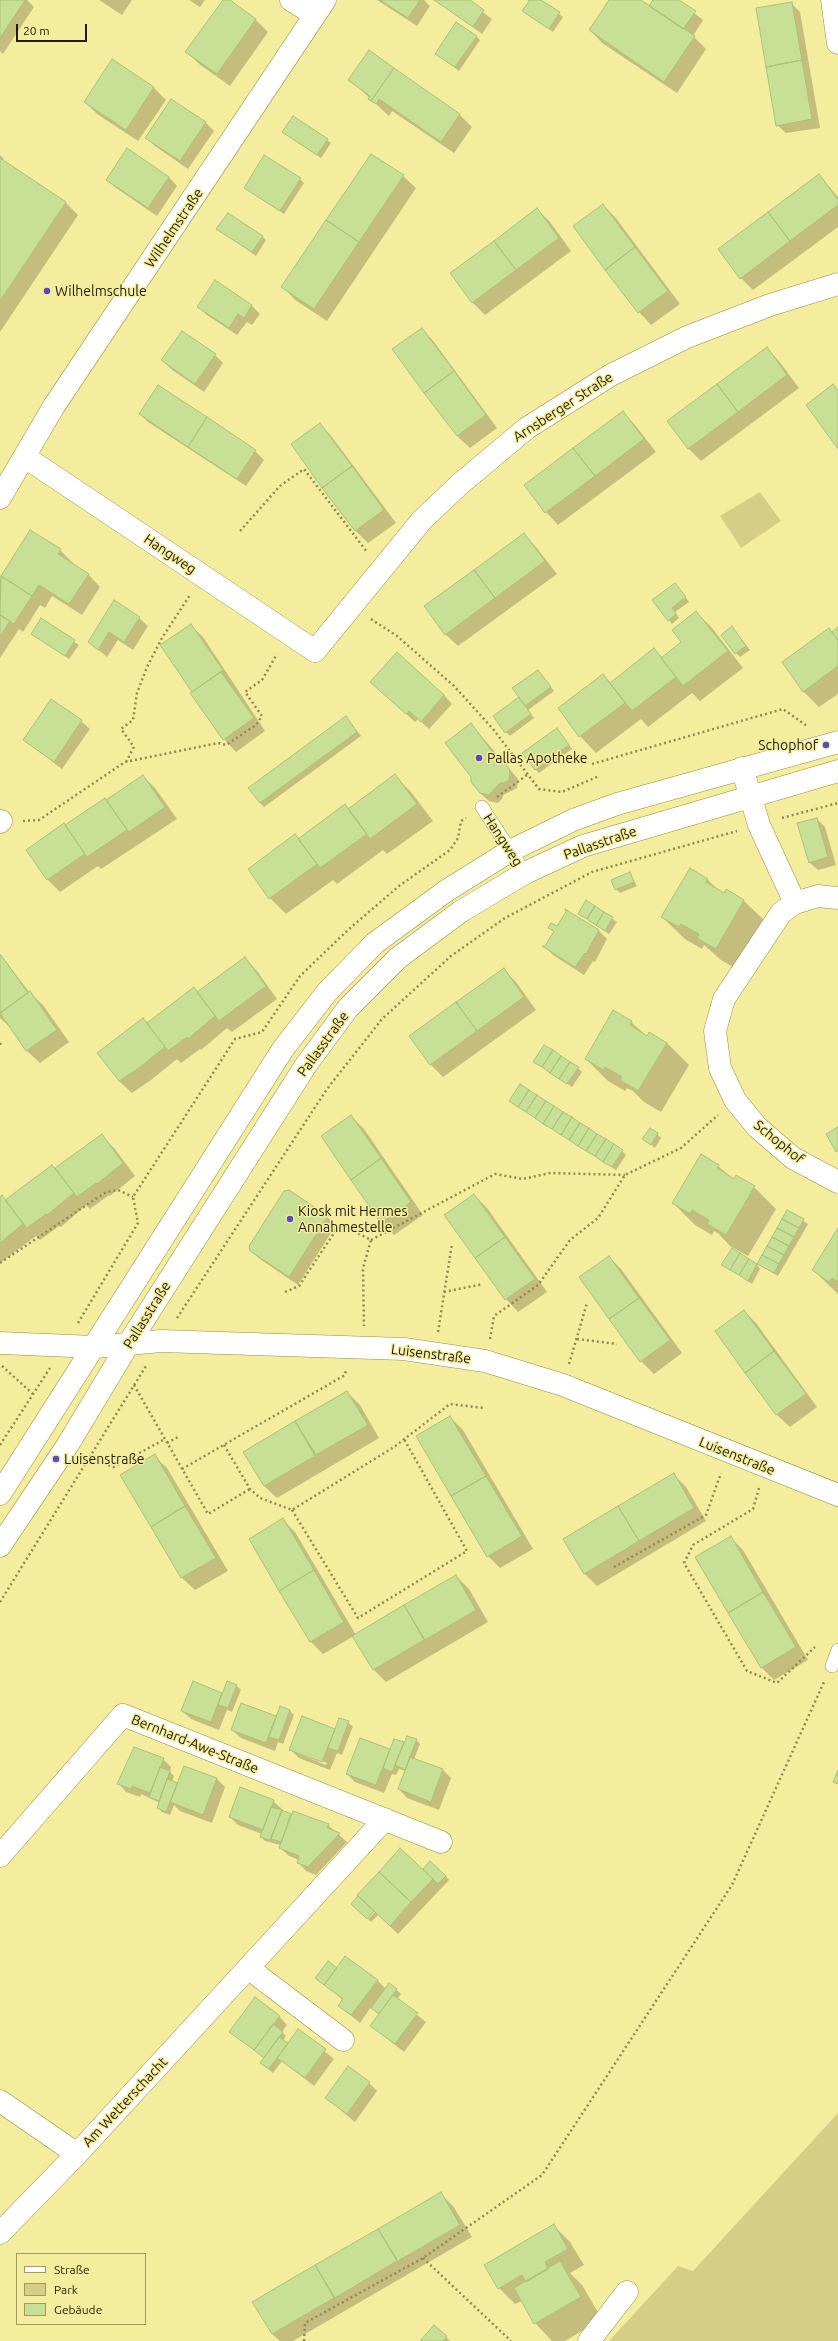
<!DOCTYPE html>
<html>
<head>
<meta charset="utf-8">
<style>
	body { margin:0 }
	#map { position:relative; width:838px; height:2341px; overflow:hidden; background:#f5ed9e; font-family:Ubuntu,sans-serif }
	canvas { display:block }
	.legend { position:absolute; left:16px; top:2253px; width:130px; height:72px; box-sizing:border-box; background:#f5ed9e; border:1px solid #a09a5f; margin:0; padding:5px 7px; list-style:none; font-size:12px; color:#211d00 }
	.legend li { display:flex; align-items:center; gap:8px; height:20px }
	.legend b { width:20px; border:1px solid #a09a5f }
	.scale { position:absolute; left:16px; top:24px; width:71px; height:18px; box-sizing:border-box; border:2px solid #211d00; border-top:0; padding-left:5px; font-size:12px; line-height:14px; white-space:nowrap; color:#211d00; -webkit-text-stroke:3px #f5ed9e; paint-order:stroke }
</style>
</head>
<body>
<div id="map">
<canvas width="838" height="2341"></canvas>
<ul class="legend">
<li><b style="height:5px;background:#fff"></b>Straße</li>
<li><b style="height:11px;background:#d6ce84"></b>Park</li>
<li><b style="height:11px;background:#c8e096"></b>Gebäude</li>
</ul>
<div class="scale">20 m</div>
</div>
<script>
const c = document.querySelector('canvas').getContext('2d');
c.lineJoin = 'round';
function fill(path, color) {
  c.fillStyle = color;
  c.fill(path, 'evenodd');
}
function poly(rows) {
  const path = new Path2D();
  for (const r of rows) {
    path.moveTo(r[0], r[1]);
    for (let i = 2; i < r.length; i += 2) path.lineTo(r[i], r[i + 1]);
  }
  return path;
}
function stroke(path, color, width, dash) {
  c.strokeStyle = color;
  c.lineWidth = width;
  c.lineCap = dash ? 'butt' : 'round';
  c.setLineDash(dash || []);
  c.stroke(path);
}
function label(font, color, halo, rows, align = 'center') {
  c.font = font + ' Ubuntu,sans-serif';
  c.lineWidth = 3;
  c.setLineDash([]);
  c.textBaseline = 'middle';
  c.strokeStyle = halo;
  c.fillStyle = color;
  for (const [text, x, y, turn = 0] of rows) {
    c.save();
    c.translate(x, y);
    c.rotate((+turn || 0) * Math.PI / 180);
    c.textAlign = isNaN(turn) ? turn : align;
    if (halo) c.strokeText(text, 0, 0);
    c.fillText(text, 0, 0);
    c.restore();
  }
}
const green = poly([
	[760,492,781,521,741,548,720,516],
	[838,2113,838,2341,609,2341,678,2266,693,2271]
]);
const shadow = poly([
	[0,0,27,0,34,7,3,54,0,51],
	[99,0,132,0,122,15],
	[189,0,205,0,200,7],
	[224,0,228,0,256,20,268,32,230,86,199,64,187,52],
	[377,0,424,0,430,6,417,26],
	[435,0,467,0,492,19,482,34],
	[527,0,539,0,563,17,553,32,523,11,530,2],
	[611,0,639,0,649,7,654,0,678,0,703,20,693,36,706,49,677,93,602,43,590,30],
	[791,3,800,12,820,128,786,133,777,125],
	[476,36,480,40,459,71,436,54],
	[395,70,460,115,472,127,454,153,392,111,389,116,350,80],
	[153,87,166,100,138,141,97,114,85,102],
	[205,122,214,131,188,169,155,146,147,138],
	[287,135,327,140,331,143,321,158],
	[0,155,4,159,3,161,66,203,78,215,0,332],
	[372,155,403,176,416,188,327,321,295,300,283,287],
	[819,175,838,197,838,227,753,290,741,278],
	[169,177,177,186,157,216,116,188,107,180],
	[300,179,304,183,284,214,245,188],
	[603,205,615,217,680,304,651,325,639,312],
	[537,209,550,222,571,251,485,315,473,303,452,274],
	[218,229,262,236,266,240,256,256],
	[216,282,252,306,260,314,252,325,247,322,237,335,207,315,199,307],
	[422,329,434,342,497,428,470,448,457,436,394,350],
	[767,349,779,361,799,388,701,461,689,449,669,421],
	[215,355,223,363,204,392,171,369,162,360],
	[158,386,255,451,264,460,246,486,148,422,140,414],
	[623,412,635,425,656,452,558,525,546,512],
	[320,424,332,437,396,523,368,543,356,531,292,445],
	[30,531,60,550,73,563,72,564,88,574,100,587,82,615,52,596,45,608,40,605,23,632,19,629,0,658,0,579],
	[524,534,536,547,557,574,458,646,445,634],
	[679,588,689,602,675,612,679,618,672,624,653,600],
	[114,602,139,618,148,626,133,650,118,640,107,657,89,642],
	[696,612,712,628,743,668,700,701,692,693,648,727,641,719,596,753,580,736,559,708,603,675,611,683,654,650,663,658,683,643],
	[41,620,79,645,69,659,32,634],
	[190,625,203,637,265,731,236,752,224,739,161,646],
	[838,628,838,694,819,707,803,691,832,633],
	[736,632,750,650,740,657,736,653],
	[538,671,554,691,528,710,534,718,510,736,506,732,520,697],
	[380,690,444,695,452,704,429,729,418,719,415,722],
	[81,721,90,729,62,769,24,740],
	[350,722,361,736,264,807,260,803],
	[471,724,518,779,517,788,503,795,502,799,498,803,489,801,480,793],
	[557,729,572,749,539,773,535,769],
	[143,776,155,788,177,819,101,869,98,866,60,892,48,880,27,850],
	[395,776,411,792,433,821,387,854,383,850,337,884,333,880,286,914,270,898,299,840,349,809],
	[817,819,825,827,836,865,818,870,809,862],
	[630,873,637,886,620,893,616,889],
	[707,879,720,892,743,900,766,922,738,970,721,960,704,945,702,949,685,939,662,917],
	[587,902,617,922,609,934,579,914],
	[568,912,599,931,607,939,595,962,593,961,584,975,553,955,545,947,554,932,549,928,558,927],
	[0,954,30,993,43,1005,69,1042,40,1063,27,1051,10,1027,0,1018],
	[245,958,257,971,277,999,232,1032,227,1028,201,1050,200,1049,181,1063,177,1059,151,1080,132,1093,119,1081,143,1019,147,1023,194,988,198,993],
	[504,970,516,982,536,1010,443,1077,430,1064],
	[631,1022,648,1037,667,1043,689,1065,661,1112,644,1102,633,1091,627,1088,625,1091,608,1081,586,1059],
	[534,1061,578,1068,582,1072,572,1087],
	[510,1101,622,1151,626,1155,616,1170],
	[351,1116,364,1129,423,1215,394,1235,381,1222],
	[657,1134,661,1138,655,1148,644,1139],
	[101,1135,114,1148,135,1176,110,1196,109,1195,90,1209,86,1205,61,1227,59,1226,40,1240,36,1236,0,1263,0,1198,6,1200,52,1166,56,1169],
	[718,1166,735,1180,754,1187,776,1209,748,1256,730,1246,718,1233,714,1231,712,1235,695,1225,673,1203],
	[474,1195,487,1208,547,1292,518,1312,506,1299],
	[788,1211,808,1224,778,1276,758,1264],
	[327,1217,336,1225,298,1285,260,1259,251,1251],
	[838,1230,838,1294,813,1270],
	[609,1257,621,1269,682,1353,654,1374,641,1361,580,1277],
	[723,1264,757,1265,760,1269,752,1284],
	[744,1311,756,1323,817,1407,790,1427,777,1415,716,1331],
	[347,1392,360,1405,379,1438,277,1498,264,1486,245,1452],
	[450,1417,463,1430,533,1549,500,1568,488,1556],
	[154,1456,167,1468,228,1571,195,1590,182,1578,122,1475],
	[673,1474,686,1487,706,1521,597,1586,584,1573],
	[283,1520,295,1532,356,1635,456,1576,469,1589,488,1622,386,1682,374,1670,354,1636,323,1654,310,1641],
	[731,1538,743,1550,808,1660,774,1680,762,1668],
	[193,1683,223,1695,237,1686,241,1690,232,1712,227,1710,219,1730,191,1719,182,1711],
	[242,1705,277,1718,290,1711,294,1715,283,1744,278,1742,275,1751,241,1738,232,1730],
	[340,1719,353,1726,342,1755,337,1753,330,1770,299,1758,290,1749,335,1731],
	[299,1752,327,1763,326,1765,299,1754],
	[395,1740,405,1744,416,1740,420,1744,414,1759,443,1770,451,1778,439,1810,407,1798,399,1789,406,1771,399,1769,396,1775,392,1774,384,1793,355,1782,347,1774,390,1751],
	[163,1759,171,1767,170,1772,174,1776,172,1782,178,1785,185,1767,217,1779,225,1787,212,1823,180,1811,174,1805,170,1815,162,1812,158,1808,160,1803,141,1794,140,1797,126,1792,118,1783],
	[273,1801,282,1809,281,1811,328,1825,347,1842,316,1875,306,1871,298,1862,299,1860,289,1856,280,1848,281,1845,265,1841,261,1837,262,1834,238,1825,230,1817],
	[430,1875,446,1876,449,1880,398,1934,378,1915,371,1922,368,1919,375,1912,374,1910,366,1918,352,1904,359,1896],
	[337,1969,377,1980,386,1989,390,1984,401,1994,397,1999,426,2022,404,2052,371,2026,380,2015,371,2007,360,2023,339,2006,343,2000,329,1988],
	[279,2016,287,2025,282,2032,286,2036,283,2041,288,2045,299,2031,334,2059,314,2086,282,2061,273,2073,261,2063,265,2058,230,2031],
	[369,2083,377,2091,355,2122,326,2098],
	[441,2194,453,2206,472,2237,293,2341,280,2341,272,2334,254,2303],
	[554,2226,570,2242,584,2265,570,2273,582,2285,602,2319,565,2341,552,2341,535,2323,522,2301,515,2304,499,2288],
	[434,2326,446,2337,450,2341,421,2341]
]);
const building = poly([
	[0,0,25,0,0,38,0,0],
	[223,0,230,0,256,19,217,74,185,52,223,0],
	[380,0,420,0,408,18,380,0],
	[434,0,470,0,484,10,473,27,434,0],
	[530,0,541,0,560,12,549,29,522,11,530,0],
	[609,0,641,0,695,36,664,82,589,30,609,0],
	[653,0,679,0,696,11,683,29,649,6,653,0],
	[792,2,802,60,766,67,756,8,792,2],
	[456,22,477,36,455,67,435,54,456,22],
	[369,50,394,68,371,101,368,99,370,96,348,80,369,50],
	[112,59,154,87,126,130,84,102,112,59],
	[802,60,812,119,776,126,766,67,802,60],
	[394,68,460,114,441,142,379,99,376,104,371,101,394,68],
	[171,99,206,122,180,161,145,138,171,99],
	[293,116,328,139,317,155,282,132,293,116],
	[127,148,169,177,148,208,106,180,127,148],
	[371,154,404,175,359,242,326,220,371,154],
	[264,155,301,178,280,211,244,188,264,155],
	[0,158,66,202,0,301,0,158],
	[819,174,838,200,838,205,790,241,768,212,819,174],
	[603,204,635,247,605,270,573,226,603,204],
	[537,208,559,238,516,270,494,241,537,208],
	[768,212,790,241,740,279,718,249,768,212],
	[228,213,263,236,252,252,216,229,228,213],
	[326,220,359,242,314,309,281,287,326,220],
	[494,241,516,270,472,303,450,273,494,241],
	[635,247,668,291,638,313,605,270,635,247],
	[215,280,252,305,244,318,238,314,229,328,197,307,215,280],
	[422,328,454,371,424,393,392,349,422,328],
	[182,331,216,354,195,384,161,360,182,331],
	[767,347,787,375,738,412,717,384,767,347],
	[454,371,486,415,457,436,424,393,454,371],
	[717,384,738,412,688,449,667,421,717,384],
	[833,384,838,391,838,449,806,405,833,384],
	[158,385,207,417,188,447,139,414,158,385],
	[623,411,644,439,595,476,573,448,623,411],
	[207,417,256,450,237,479,188,447,207,417],
	[320,423,352,466,322,488,291,444,320,423],
	[573,448,595,476,545,513,524,485,573,448],
	[352,466,384,510,355,531,322,488,352,466],
	[30,530,61,549,58,554,89,574,69,604,39,585,32,596,1,576,30,530],
	[524,533,545,561,495,598,474,570,524,533],
	[474,570,495,598,445,635,424,606,474,570],
	[1,576,32,596,14,624,0,615,1,576],
	[675,583,686,597,672,608,676,614,668,621,652,600,675,583],
	[114,600,140,617,124,642,109,632,98,650,88,642,114,600],
	[696,611,728,651,683,686,661,658,681,642,672,630,696,611],
	[0,615,10,621,0,637,0,615],
	[41,618,75,640,65,656,31,634,41,618],
	[191,624,223,670,192,692,160,645,191,624],
	[732,626,746,646,735,654,721,635,732,626],
	[838,627,838,641,832,632,838,627],
	[829,628,838,641,838,666,803,692,782,662,829,628],
	[654,648,676,677,632,711,610,683,654,648],
	[397,652,444,695,421,722,409,711,406,714,370,682,397,652],
	[538,670,551,687,525,706,512,688,538,670],
	[221,672,254,718,223,740,190,693,221,672],
	[603,674,625,703,579,737,558,708,603,674],
	[519,697,531,714,505,733,493,716,519,697],
	[51,699,82,720,54,762,23,740,51,699],
	[346,716,357,732,260,803,248,788,346,716],
	[471,723,497,758,502,758,510,770,509,780,504,783,500,783,489,795,480,793,471,782,471,777,445,743,471,723],
	[557,728,569,745,535,770,522,753,557,728],
	[395,774,417,804,370,839,348,809,395,774],
	[143,775,165,807,129,832,106,800,143,775],
	[105,798,127,830,87,857,65,825,105,798],
	[345,804,367,834,320,868,298,839,345,804],
	[817,818,828,857,809,863,797,823,817,818],
	[64,823,85,854,47,880,26,850,64,823],
	[295,834,317,864,269,899,248,869,295,834],
	[690,868,708,879,706,882,724,893,726,889,744,900,716,949,697,938,699,934,681,924,679,927,661,917,690,868],
	[630,872,634,882,615,890,611,880,630,872],
	[586,900,595,906,587,919,578,914,586,900],
	[595,906,604,912,596,925,587,919,595,906],
	[565,909,599,930,586,954,585,953,575,967,542,946,545,946,554,931,548,928,551,923,557,926,566,912,565,909],
	[604,912,613,917,605,931,596,925,604,912],
	[1,955,28,993,0,1013,0,956,1,955],
	[245,957,266,986,219,1021,197,992,245,957],
	[504,968,524,997,477,1031,456,1002,504,968],
	[194,987,215,1016,188,1039,187,1037,168,1051,147,1023,194,987],
	[30,991,57,1030,26,1051,0,1013,30,991],
	[456,1002,477,1031,430,1065,409,1036,456,1002],
	[613,1010,632,1021,630,1025,647,1036,649,1032,667,1043,638,1091,620,1080,622,1077,605,1067,603,1070,585,1059,613,1010],
	[143,1018,165,1047,139,1068,119,1081,97,1053,143,1018],
	[544,1045,553,1050,542,1067,533,1062,544,1045],
	[553,1050,561,1056,550,1073,542,1067,553,1050],
	[561,1056,570,1062,559,1079,550,1073,561,1056],
	[570,1062,579,1067,567,1084,559,1079,570,1062],
	[520,1084,529,1090,518,1107,509,1101,520,1084],
	[529,1090,537,1095,526,1112,518,1107,529,1090],
	[537,1095,546,1101,535,1118,526,1112,537,1095],
	[546,1101,554,1106,543,1124,535,1118,546,1101],
	[554,1106,563,1112,552,1129,543,1124,554,1106],
	[563,1112,572,1117,561,1135,552,1129,563,1112],
	[351,1115,381,1158,351,1180,321,1136,351,1115],
	[572,1117,580,1123,569,1140,561,1135,572,1117],
	[580,1123,589,1128,578,1146,569,1140,580,1123],
	[838,1127,838,1151,836,1152,826,1134,838,1127],
	[589,1128,597,1134,586,1151,578,1146,589,1128],
	[650,1128,658,1133,651,1145,642,1139,650,1128],
	[102,1134,123,1163,97,1184,96,1183,77,1197,55,1168,102,1134],
	[597,1134,606,1139,595,1156,586,1151,597,1134],
	[606,1139,614,1144,603,1162,595,1156,606,1139],
	[614,1144,623,1150,612,1167,603,1162,614,1144],
	[701,1154,719,1165,717,1168,734,1179,736,1175,755,1186,726,1235,707,1224,709,1220,692,1210,690,1214,672,1203,701,1154],
	[381,1158,411,1202,381,1223,351,1180,381,1158],
	[52,1165,74,1193,47,1215,46,1214,27,1228,5,1200,52,1165],
	[289,1190,328,1216,289,1277,250,1251,249,1246,284,1191,289,1190],
	[474,1194,505,1237,475,1258,444,1215,474,1194],
	[2,1195,23,1224,0,1243,0,1197,2,1195],
	[787,1210,804,1219,799,1228,782,1219,787,1210],
	[782,1219,799,1228,794,1237,777,1228,782,1219],
	[777,1228,794,1237,789,1246,772,1237,777,1228],
	[838,1228,838,1282,832,1278,829,1282,812,1270,838,1228],
	[505,1237,535,1279,505,1300,475,1258,505,1237],
	[772,1237,789,1246,784,1255,767,1246,772,1237],
	[767,1246,784,1255,779,1264,762,1255,767,1246],
	[732,1248,740,1253,730,1270,721,1265,732,1248],
	[740,1253,749,1259,739,1275,730,1270,740,1253],
	[762,1255,779,1264,774,1273,757,1264,762,1255],
	[609,1256,639,1298,609,1319,579,1277,609,1256],
	[749,1259,757,1264,748,1281,739,1275,749,1259],
	[639,1298,670,1340,640,1362,609,1319,639,1298],
	[744,1310,774,1351,745,1373,715,1331,744,1310],
	[774,1351,806,1394,776,1415,745,1373,774,1351],
	[347,1391,368,1425,316,1455,295,1421,347,1391],
	[450,1416,486,1476,451,1496,416,1436,450,1416],
	[295,1421,315,1456,264,1486,243,1452,295,1421],
	[155,1454,185,1506,151,1527,120,1475,155,1454],
	[674,1473,694,1508,639,1541,618,1506,674,1473],
	[486,1476,522,1536,487,1557,451,1496,486,1476],
	[185,1506,216,1558,181,1578,151,1527,185,1506],
	[618,1506,639,1541,584,1574,563,1539,618,1506],
	[283,1518,314,1570,279,1591,249,1539,283,1518],
	[731,1536,763,1592,728,1613,695,1557,731,1536],
	[314,1570,344,1622,310,1642,279,1591,314,1570],
	[456,1575,476,1610,425,1640,404,1605,456,1575],
	[763,1592,796,1647,761,1668,728,1613,763,1592],
	[404,1605,424,1640,373,1670,352,1636,404,1605],
	[193,1681,222,1693,211,1722,181,1711,193,1681],
	[227,1681,237,1685,228,1708,218,1705,227,1681],
	[241,1703,276,1716,266,1743,231,1730,241,1703],
	[280,1706,290,1710,279,1740,269,1737,280,1706],
	[302,1716,335,1729,322,1762,289,1750,302,1716],
	[339,1718,349,1721,338,1751,328,1748,339,1718],
	[407,1736,417,1739,405,1770,395,1765,407,1736],
	[360,1738,390,1749,376,1785,346,1774,360,1738],
	[394,1739,404,1742,392,1772,383,1768,394,1739],
	[134,1747,164,1758,150,1793,132,1786,131,1789,117,1784,134,1747],
	[410,1757,443,1769,431,1802,398,1789,410,1757],
	[184,1766,217,1778,203,1815,170,1802,184,1766],
	[160,1767,170,1771,159,1801,149,1797,160,1767],
	[838,1770,838,1784,833,1782,838,1770],
	[167,1779,178,1783,166,1812,157,1808,167,1779],
	[240,1787,274,1800,263,1830,229,1817,240,1787],
	[271,1807,282,1810,270,1840,260,1837,271,1807],
	[282,1810,291,1814,281,1842,271,1839,282,1810],
	[293,1811,329,1824,327,1828,340,1833,308,1867,297,1863,299,1856,279,1848,293,1811],
	[400,1848,433,1879,411,1902,379,1872,400,1848],
	[430,1861,446,1876,438,1884,423,1869,430,1861],
	[379,1872,411,1902,390,1926,357,1895,379,1872],
	[358,1896,374,1911,367,1919,351,1904,358,1896],
	[345,1956,378,1980,351,2015,338,2006,343,1999,324,1985,345,1956],
	[328,1961,337,1968,324,1985,315,1978,328,1961],
	[389,1983,397,1989,379,2014,371,2008,389,1983],
	[393,1995,418,2013,395,2044,370,2026,393,1995],
	[255,1997,280,2016,254,2050,229,2032,255,1997],
	[273,2024,283,2032,264,2058,254,2050,273,2024],
	[298,2029,326,2049,305,2078,277,2058,298,2029],
	[279,2037,288,2043,269,2069,260,2063,279,2037],
	[348,2066,370,2082,347,2114,325,2098,348,2066],
	[441,2192,460,2225,398,2261,378,2229,441,2192],
	[554,2224,568,2249,545,2262,548,2269,526,2282,522,2275,498,2289,484,2265,554,2224],
	[378,2229,397,2261,335,2298,315,2265,378,2229],
	[560,2261,581,2297,534,2324,514,2288,560,2261],
	[315,2265,334,2298,272,2334,252,2302,315,2265],
	[434,2325,447,2336,443,2341,420,2341,434,2325]
]);
const path = poly([
	[240,531,280,486,304,469,367,552],
	[371,619,397,636,454,686,493,729,539,789,562,792,599,776],
	[126,762,134,747,121,729,133,720,137,693,147,667,162,638,190,595],
	[592,764,783,709,807,726],
	[497,797,527,775],
	[782,818,838,803],
	[23,821,39,820,125,762,218,743,226,745,256,725,262,716,245,692,262,680,277,654],
	[0,1043,1,1045],
	[371,1240,495,1174,523,1179,550,1173,625,1175],
	[0,1263,106,1192,118,1190,133,1197],
	[285,1292,299,1286,340,1224,371,1240,363,1268,364,1326],
	[444,1292,483,1284],
	[177,1318,327,1089,382,1019,451,956,505,918,592,872,737,831],
	[78,1323,138,1223,133,1197,235,1039,262,1032,300,976,349,929,399,886,450,850,458,838,461,821,466,818],
	[438,1332,452,1244],
	[490,1339,494,1316,538,1285,570,1240,598,1218,625,1175,681,1148,718,1115],
	[577,1339,617,1344],
	[569,1364,587,1303],
	[2,1366,33,1394],
	[134,1385,208,1514,250,1489],
	[167,1443,178,1437],
	[0,1445,50,1368],
	[224,1445,250,1489,260,1498,292,1510,394,1447,450,1404,484,1408],
	[89,1459,114,1467,165,1439],
	[182,1469,345,1375,346,1369],
	[759,1488,753,1509,693,1545,684,1563,747,1671,777,1683,815,1647],
	[292,1510,358,1618,467,1551,404,1439],
	[614,1567,706,1515,721,1473],
	[0,1602,146,1366],
	[423,2258,511,2341],
	[304,2341,305,2323,423,2258,542,2175,732,1885,824,1682]
]);
const lane = poly([
	[482,807,525,873],
	[832,1666,838,1650]
]);
const street = poly([
	[291,0,315,15],
	[832,0,838,43],
	[25,457,315,651,422,520,460,484,527,428,611,375,687,337,770,305,838,284],
	[0,498,54,406,325,0],
	[742,768,759,825,795,903,818,896,838,898],
	[0,822,1,821],
	[795,903,781,913,724,999,715,1031,720,1068,735,1100,757,1127,793,1158,838,1182],
	[0,1343,95,1347,161,1341,404,1349,485,1361,563,1385,838,1495],
	[0,1856,123,1715,441,1842],
	[248,1968,343,2040],
	[0,2101,77,2154],
	[0,2233,77,2154,385,1819],
	[589,2341,627,2292]
]);
const secondary = poly([
	[0,1494,283,1049,327,992,375,943,446,891,510,851,573,820,617,804,838,742],
	[0,1546,67,1446,129,1343,306,1065,348,1008,398,958,460,912,525,873,583,846,838,771]
]);
const markers = [
	[47,291,4,"#584ac2"],
	[826,745,4,"#584ac2"],
	[479,758,4,"#584ac2"],
	[290,1219,4,"#584ac2"],
	[56,1459,4,"#584ac2"]
];
const streetNames = [
	["Wilhelmstraße",174,228,-56],
	["Arnsberger Straße",563,407,-33],
	["Hangweg",170,554,34],
	["Hangweg",503,840,57],
	["Pallasstraße",600,843,-19],
	["Pallasstraße",323,1044,-54],
	["Schophof",779,1142,39],
	["Pallasstraße",147,1315,-58],
	["Luisenstraße",431,1354,7],
	["Luisenstraße",737,1456,22],
	["Bernhard-Awe-Straße",195,1744,22],
	["Am Wetterschacht",125,2102,-47]
];
const poiNames = [
	["Wilhelmschule",55,291],
	["Schophof",818,745,"right"],
	["Pallas Apotheke",487,758],
	["Kiosk mit Hermes",298,1211],
	["Annahmestelle",298,1227],
	["Luisenstraße",64,1459]
];
fill(green, '#d6ce84');
fill(shadow, '#0003');
fill(building, '#c8e096');
stroke(building, '#aac179', 1);
stroke(lane, '#968e40', 14);
stroke(street, '#968e40', 23);
stroke(secondary, '#968e40', 23);
stroke(path, '#908a52', 2.5, [2, 3]);
stroke(lane, '#fff', 13);
stroke(street, '#fff', 22);
stroke(secondary, '#fff', 22);
for (const [x, y, r, color] of markers) {
  const dot = new Path2D();
  dot.arc(x, y, r, 0, 2 * Math.PI);
  c.fillStyle = color;
  c.fill(dot);
  stroke(dot, '#f5ed9e', 1.5);
}
label('14px', '#211d00', '#f5ed9e', streetNames);
label('14px', '#211d00', '#f5ed9e', poiNames, 'left');
</script>
</body>
</html>
